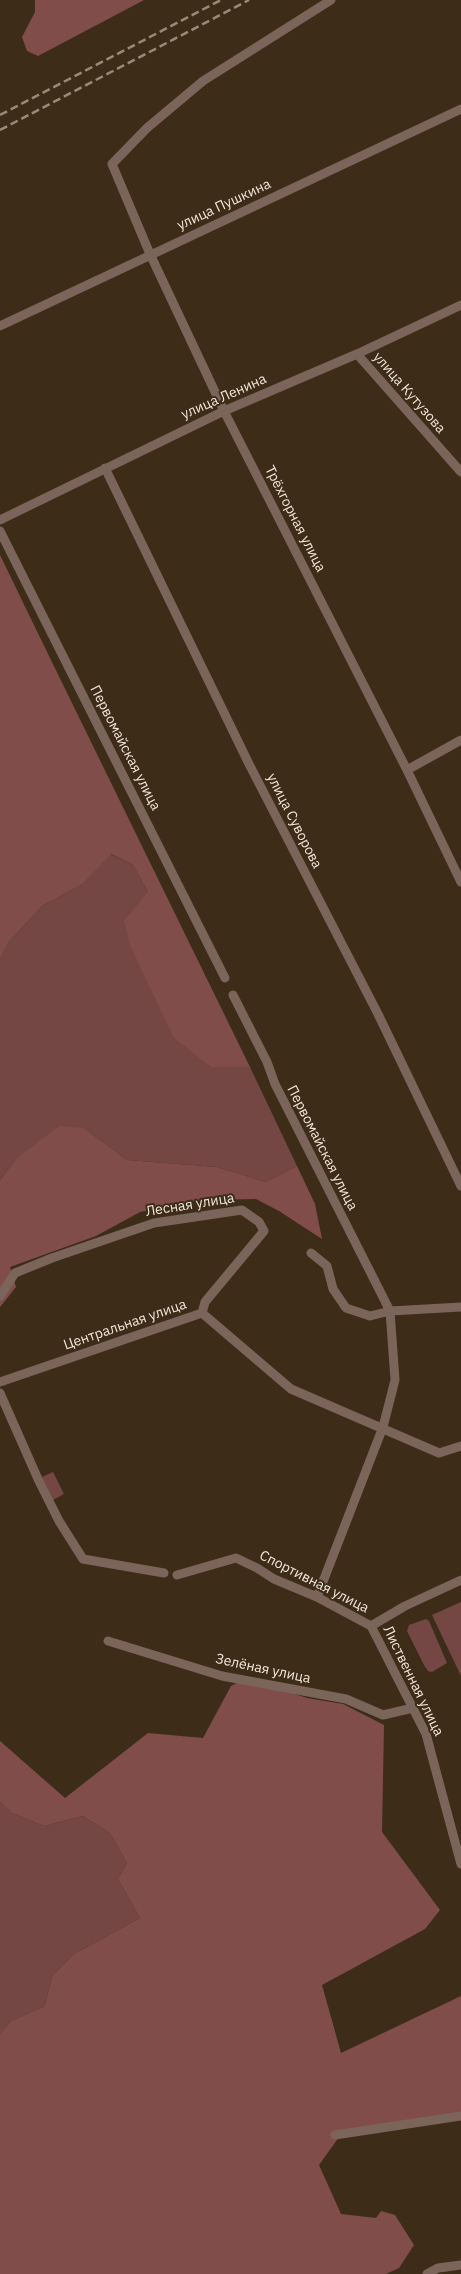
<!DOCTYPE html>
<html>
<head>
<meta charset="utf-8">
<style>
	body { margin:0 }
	canvas { display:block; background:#3d2c18 }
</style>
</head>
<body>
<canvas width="461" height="2274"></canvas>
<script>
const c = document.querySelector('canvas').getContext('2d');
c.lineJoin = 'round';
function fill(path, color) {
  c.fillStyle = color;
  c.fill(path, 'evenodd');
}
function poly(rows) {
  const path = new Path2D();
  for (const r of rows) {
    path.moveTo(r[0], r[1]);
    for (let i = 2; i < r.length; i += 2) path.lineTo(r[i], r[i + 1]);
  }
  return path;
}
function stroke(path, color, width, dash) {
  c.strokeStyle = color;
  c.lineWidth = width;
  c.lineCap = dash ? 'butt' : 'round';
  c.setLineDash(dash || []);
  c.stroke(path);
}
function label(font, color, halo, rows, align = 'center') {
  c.font = font + ' "IBM Plex Sans",sans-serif';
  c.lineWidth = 4;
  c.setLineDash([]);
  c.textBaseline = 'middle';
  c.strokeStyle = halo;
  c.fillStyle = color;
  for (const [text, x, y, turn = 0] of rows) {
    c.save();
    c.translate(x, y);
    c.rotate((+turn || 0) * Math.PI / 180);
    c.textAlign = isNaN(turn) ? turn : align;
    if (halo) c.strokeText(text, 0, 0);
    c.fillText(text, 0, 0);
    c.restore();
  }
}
const green = poly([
	[110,854,133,865,148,892,131,948,152,990,211,1067,250,1067,297,1166,266,1182,217,1167,127,1160,84,1128,16,1159,0,1180,0,959,8,943,42,906,83,884],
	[53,1472,64,1494,53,1500,42,1477],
	[461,1602,461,1676,432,1615],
	[426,1619,429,1621,447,1663,432,1672,428,1671,424,1665,407,1631,409,1625],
	[0,1802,12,1813,44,1826,83,1816,110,1833,127,1863,118,1879,140,1918,74,1954,52,1976,45,2006,11,2021,0,2034]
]);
const forest = poly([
	[35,0,144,0,38,56,27,51,22,37,35,12],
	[0,555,48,654,250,1067,211,1067,174,1038,131,948,124,921,148,892,133,865,111,854,83,884,42,906,8,943,0,959],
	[59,1126,84,1128,127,1160,217,1167,266,1182,297,1166,315,1204,322,1239,279,1211,256,1199,199,1200,140,1212,96,1236,10,1267,16,1287,0,1307,0,1180,16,1159],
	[246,1678,307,1698,343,1704,384,1725,382,1832,440,1910,425,1929,322,1985,341,2053,461,1996,461,2113,344,2130,319,2165,341,2214,376,2218,381,2211,395,2215,414,2245,399,2268,386,2274,0,2274,0,2034,11,2021,45,2006,52,1976,74,1954,140,1918,118,1879,127,1863,110,1833,83,1816,44,1826,12,1813,0,1802,0,1741,65,1798,148,1733,203,1738,231,1686]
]);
const minor = poly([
	[331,0,203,81,147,128,112,164,150,254,224,411,407,770,461,882],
	[0,326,461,109],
	[357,354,461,472],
	[105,468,249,764,378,1014,461,1186],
	[0,520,224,411,357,354,461,305],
	[0,531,225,978],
	[407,770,461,740],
	[233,995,267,1062,275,1084,390,1311,395,1380,383,1427,317,1597],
	[311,1253,327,1266,333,1289,346,1308,370,1316,390,1311,461,1307],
	[0,1296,15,1273,52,1258,154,1223,242,1210,259,1222,264,1231,205,1302,202,1313],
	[0,1382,202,1313,291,1389,439,1453,461,1446],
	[0,1393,38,1479,59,1521,83,1559,164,1573],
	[177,1575,236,1558,257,1568,274,1579,317,1597,371,1626,405,1606,461,1580],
	[371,1626,426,1734,461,1864],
	[108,1641,222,1676,346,1699,383,1715,413,1708],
	[335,2135,461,2116],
	[427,2274,438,2268,461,2265]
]);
const rail = poly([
	[0,115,221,0],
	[0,130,249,0]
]);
const streetNames = [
	["улица Пушкина",224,205,-25],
	["улица Кутузова",409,393,49],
	["улица Ленина",224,397,-24],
	["Трёхгорная улица",295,519,63],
	["Первомайская улица",125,748,63],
	["улица Суворова",294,821,63],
	["Первомайская улица",322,1148,63],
	["Лесная улица",190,1205,-9],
	["Центральная улица",125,1325,-19],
	["Спортивная улица",314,1582,27],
	["Зелёная улица",263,1669,12],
	["Лиственная улица",413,1681,64]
];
fill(green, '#744644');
fill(forest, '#814d4a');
stroke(minor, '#7b655b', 9);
stroke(rail, '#988a7a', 2.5, [8, 4]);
label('14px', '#f1e6da', '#3d2c18', streetNames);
</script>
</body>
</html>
